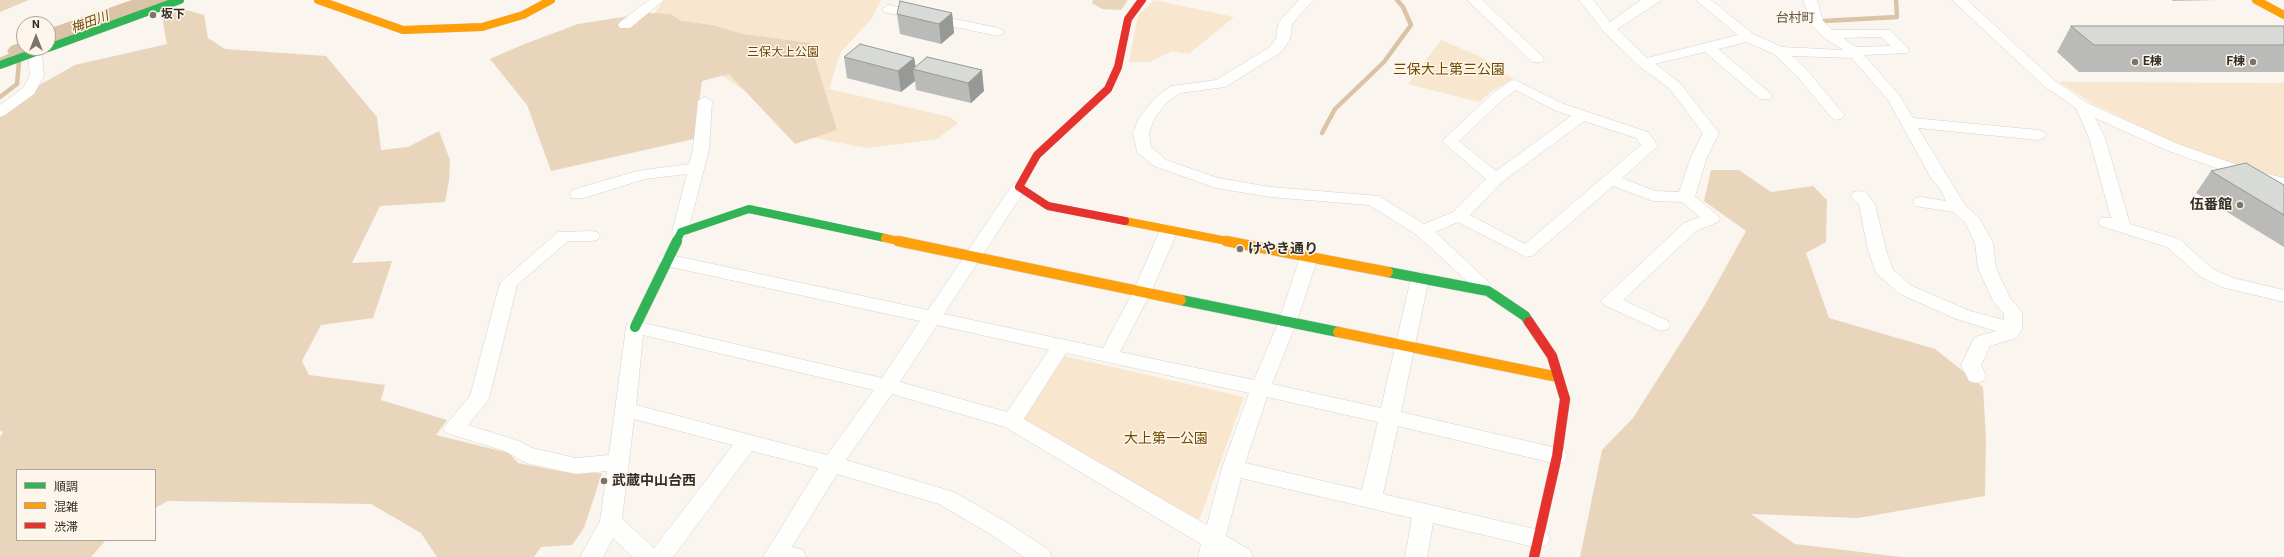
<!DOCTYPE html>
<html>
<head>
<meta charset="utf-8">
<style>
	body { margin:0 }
	#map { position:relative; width:2284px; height:557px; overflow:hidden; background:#faf5ef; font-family:Roboto,"Noto Sans JP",sans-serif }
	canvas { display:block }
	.legend { position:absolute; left:16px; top:469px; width:140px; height:72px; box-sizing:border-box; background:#fef6eb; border:1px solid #aca69d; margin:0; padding:5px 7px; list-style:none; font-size:12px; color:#322e29 }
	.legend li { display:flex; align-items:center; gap:8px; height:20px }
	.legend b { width:20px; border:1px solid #aca69d }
	.north { position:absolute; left:16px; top:16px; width:40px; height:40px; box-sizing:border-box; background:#fef6eb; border:1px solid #aca69d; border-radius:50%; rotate:0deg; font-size:11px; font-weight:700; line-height:16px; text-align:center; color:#322e29 }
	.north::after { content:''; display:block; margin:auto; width:14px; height:18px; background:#78746e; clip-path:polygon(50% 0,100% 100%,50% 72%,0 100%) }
</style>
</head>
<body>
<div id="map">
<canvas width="2284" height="557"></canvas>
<ul class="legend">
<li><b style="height:5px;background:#30b455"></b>順調</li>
<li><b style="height:5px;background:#ff9f0a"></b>混雑</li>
<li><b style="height:5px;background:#e5322d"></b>渋滞</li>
</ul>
<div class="north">N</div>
</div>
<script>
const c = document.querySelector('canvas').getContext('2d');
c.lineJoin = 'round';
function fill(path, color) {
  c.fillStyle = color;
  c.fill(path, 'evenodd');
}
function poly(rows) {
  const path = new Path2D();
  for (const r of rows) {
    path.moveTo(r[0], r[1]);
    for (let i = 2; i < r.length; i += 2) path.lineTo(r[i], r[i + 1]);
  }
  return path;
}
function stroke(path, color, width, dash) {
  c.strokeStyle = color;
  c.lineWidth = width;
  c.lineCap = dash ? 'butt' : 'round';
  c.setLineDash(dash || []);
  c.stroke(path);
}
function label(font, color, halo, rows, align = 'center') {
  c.font = font + ' Roboto,"Noto Sans JP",sans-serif';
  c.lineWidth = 3;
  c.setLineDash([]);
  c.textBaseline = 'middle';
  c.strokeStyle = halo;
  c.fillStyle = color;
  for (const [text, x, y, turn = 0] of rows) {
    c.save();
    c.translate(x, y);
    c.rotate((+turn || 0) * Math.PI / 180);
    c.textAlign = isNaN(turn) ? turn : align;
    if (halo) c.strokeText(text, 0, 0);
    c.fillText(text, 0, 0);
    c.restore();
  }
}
const green = poly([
	[664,0,881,0,872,18,840,53,829,89,950,117,958,123,937,139,867,148,815,138,724,77,652,38,645,26],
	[1154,0,1234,17,1189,54,1172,51,1150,62,1129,62,1138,16],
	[1441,40,1481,57,1513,79,1493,90,1479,102,1408,84],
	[2059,82,2284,83,2284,178,2221,160,2173,142,2093,104],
	[1060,355,1244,397,1197,526,1022,420]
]);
const forest = poly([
	[0,0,29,0,0,12],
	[1093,0,1128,0,1121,10,1102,9,1092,3],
	[183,9,204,15,208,38,225,49,326,56,377,117,381,150,408,147,439,131,450,160,449,181,445,202,380,206,352,263,392,261,373,318,321,325,302,361,309,375,385,385,381,400,447,420,436,435,509,453,518,463,569,473,602,473,584,528,572,545,541,547,534,557,437,557,421,533,371,504,168,501,155,508,155,470,17,470,17,540,106,540,91,557,0,557,0,437,3,432,0,431,0,107,75,65,167,44,162,17],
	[649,13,671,14,681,21,712,25,743,34,810,43,837,130,795,144,729,74,702,81,694,139,551,171,527,105,490,59,522,45,578,24],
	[1711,170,1739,170,1771,192,1813,186,1827,200,1826,242,1806,253,1829,318,1935,349,1983,387,1986,439,1985,496,1858,518,1751,514,1795,544,1901,557,1580,557,1602,450,1633,418,1706,303,1746,231,1704,201]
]);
const stream = poly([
	[1824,21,1897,17,1896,0],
	[0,60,20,51],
	[0,97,17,84,20,51],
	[1322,133,1335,109,1384,62,1411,25,1403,7,1397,0]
]);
const river = poly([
	[132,0,167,0,164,5,48,46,48,29,132,0],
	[24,41,24,48,38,48,34,53,20,59,11,56,7,51,11,46,24,41]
]);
const street = poly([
	[649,0,664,0,630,28,620,28,618,25,620,22,649,0],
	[1299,0,1313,0,1292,24,1290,40,1280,53,1225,87,1180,93,1165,104,1154,119,1149,133,1151,147,1166,160,1218,178,1270,187,1379,196,1424,224,1453,212,1486,179,1442,141,1492,94,1510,81,1515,80,1564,104,1648,132,1658,146,1622,178,1655,191,1679,192,1691,157,1703,133,1670,89,1639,66,1604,32,1579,0,1593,0,1610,22,1641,0,1662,0,1617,29,1647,58,1738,35,1696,0,1711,0,1753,34,1782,47,1843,50,1823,37,1812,25,1803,0,1817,0,1823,21,1832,30,1890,30,1907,47,1909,50,1907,53,1864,55,1899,95,1913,118,2038,130,2044,132,2046,135,2044,138,2038,140,1918,128,1965,205,1980,219,1993,243,1996,268,2010,298,2022,312,2022,329,2016,338,1990,346,1981,365,1986,376,1983,381,1976,383,1969,381,1961,365,1972,342,1975,337,1996,331,1956,319,1900,294,1876,273,1868,250,1859,205,1851,196,1853,192,1859,191,1865,192,1875,204,1886,250,1893,270,1912,286,1970,311,2004,320,2004,314,1993,301,1978,268,1975,243,1965,222,1953,212,1915,206,1913,202,1915,198,1921,197,1946,201,1941,190,1931,178,1888,100,1852,58,1792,56,1807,70,1842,112,1845,115,1842,118,1837,120,1832,118,1797,76,1774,54,1747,42,1718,49,1770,93,1772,96,1770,99,1760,99,1705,52,1655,64,1680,83,1719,133,1707,157,1695,196,1720,218,1718,222,1696,231,1623,300,1668,321,1670,325,1668,329,1661,331,1604,305,1601,301,1684,223,1700,217,1682,202,1653,201,1613,186,1532,256,1526,257,1458,222,1435,232,1494,287,1497,291,1494,295,1488,297,1482,295,1417,235,1369,205,1270,197,1216,188,1154,166,1137,152,1133,133,1139,118,1155,98,1171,86,1216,80,1270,47,1276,39,1278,23,1299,0],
	[1881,37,1890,46,1856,47,1843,38,1881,37],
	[1516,90,1554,110,1571,116,1496,171,1459,141,1502,100,1516,90],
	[1584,121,1636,138,1641,145,1525,244,1470,215,1502,182,1584,121],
	[1467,0,1482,0,1542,56,1544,59,1542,62,1532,62,1467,0],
	[1952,0,1967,0,2054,80,2087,103,2178,144,2252,170,2284,178,2284,188,2241,177,2166,150,2095,118,2105,138,2130,224,2179,239,2213,269,2233,278,2284,290,2284,302,2222,287,2201,277,2167,247,2101,226,2098,222,2101,218,2111,218,2089,138,2076,108,2044,86,1952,0],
	[889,5,998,28,1005,32,998,36,884,12,882,9,889,5],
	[35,49,42,53,44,76,34,94,5,115,0,117,0,105,23,88,30,76,28,53,35,49],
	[705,97,712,101,709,149,687,236,675,236,672,232,687,174,645,179,584,198,572,198,570,194,572,190,637,171,689,164,693,149,698,101,705,97],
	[1019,182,1025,184,1027,187,944,314,1103,348,1133,292,1160,230,1163,226,1169,225,1175,226,1178,230,1151,292,1120,352,1254,380,1279,321,1300,257,1303,253,1309,251,1315,253,1318,257,1297,321,1272,384,1381,408,1411,278,1414,274,1420,272,1426,274,1429,278,1401,412,1557,448,1564,450,1568,456,1564,462,1557,464,1398,426,1383,494,1539,530,1547,533,1550,539,1547,545,1539,548,1433,523,1427,557,1405,557,1412,518,1241,478,1226,536,1250,550,1253,557,1198,557,1201,544,1005,427,892,394,846,460,954,492,1008,523,1049,550,1052,557,1024,557,992,535,939,504,837,474,792,547,803,550,806,557,763,557,818,468,752,451,673,557,633,557,613,538,603,557,580,557,600,521,607,471,576,474,526,463,505,451,446,433,443,428,470,396,500,283,558,232,591,231,597,232,600,236,597,240,591,241,568,241,517,285,489,399,468,425,519,441,532,448,576,458,609,455,626,327,628,323,635,321,882,378,920,321,666,266,660,264,657,260,660,256,666,254,928,310,1013,184,1019,182],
	[937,325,1049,350,1007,412,900,382,937,325],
	[643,335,874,390,827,455,636,405,643,335],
	[1066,353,1249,393,1222,468,1207,525,1024,419,1066,353],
	[1267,397,1378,422,1362,490,1245,463,1267,397],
	[634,419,733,445,654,548,622,519,634,419]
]);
const fastFar1 = poly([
	[48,48,180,0],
	[0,65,47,48],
	[676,242,681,232,749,209,885,238]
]);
const fast = poly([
	[1388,272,1488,291,1525,316,1529,322],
	[1181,300,1338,332],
	[635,327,677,241]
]);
const slowFar1 = poly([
	[318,0,403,30,482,27,523,15,551,0],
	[2256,0,2284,15],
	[1125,221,1232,242],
	[885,238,903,242]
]);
const slow = poly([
	[898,241,1181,300],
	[1226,241,1388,272],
	[1338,332,1558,377]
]);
const jamFar1 = poly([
	[1125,221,1048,206,1019,187,1037,155,1108,89,1118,67,1128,19,1142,0]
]);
const jam = poly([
	[1529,322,1552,356,1565,399,1557,456,1534,557]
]);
const wall = poly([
	[2172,0,2216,0,2173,1],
	[952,13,954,33,941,44,900,34,897,14],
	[2071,26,2284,26,2284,72,2079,72,2057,52],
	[844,57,914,58,916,67,927,57,984,91,971,103,916,90,915,81,901,92,847,78],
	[2211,171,2284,185,2284,247,2196,193]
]);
const shadedWall = poly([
	[952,13,954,33,941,44,939,24],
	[914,58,916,70,913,69,915,81,901,92,898,71],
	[982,70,984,91,971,103,968,83]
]);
const building = poly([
	[900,1,952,13,939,24,897,14,900,1],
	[2071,26,2284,26,2284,45,2094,45,2071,26],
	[860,44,914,58,898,71,844,57,860,44],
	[927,57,982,70,968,83,913,69,927,57],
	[2246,163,2284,185,2284,215,2211,171,2246,163]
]);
const markers = [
	[153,15,4,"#78746e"],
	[2135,62,4,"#78746e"],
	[2253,62,4,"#78746e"],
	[2240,205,4,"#78746e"],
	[1240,249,4,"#78746e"],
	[604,481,4,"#78746e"]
];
const farPoinames = [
	["坂下",161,15],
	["E棟",2143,62],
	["F棟",2245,62,"right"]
];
const farParknames = [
	["三保大上公園",783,53]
];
const farNeighbourhoodnames = [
	["台村町",1795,19]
];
const farWaternames = [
	["梅田川",90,23,-20]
];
const parkNames = [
	["三保大上第三公園",1449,70],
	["大上第一公園",1166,439]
];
const poiNames = [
	["伍番館",2232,205,"right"],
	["けやき通り",1248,249],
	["武蔵中山台西",612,481]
];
fill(green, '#f8e6ce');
fill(forest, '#e8d5bc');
stroke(stream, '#dac3a6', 4.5);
fill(river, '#dac3a6');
stroke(street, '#d6d1cc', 1);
stroke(fastFar1, '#d6d1cc', 8);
stroke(fast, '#d6d1cc', 11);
stroke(slowFar1, '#d6d1cc', 8);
stroke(slow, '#d6d1cc', 11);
stroke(jamFar1, '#d6d1cc', 8);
stroke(jam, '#d6d1cc', 11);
fill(street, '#fefefd');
stroke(fastFar1, '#30b455', 8);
stroke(fast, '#30b455', 10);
stroke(slowFar1, '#ff9f0a', 8);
stroke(slow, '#ff9f0a', 10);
stroke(jamFar1, '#e5322d', 8);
stroke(jam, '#e5322d', 10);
fill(wall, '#babbb9');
fill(shadedWall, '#979996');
fill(building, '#d8dad7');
stroke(building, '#979996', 1);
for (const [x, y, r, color] of markers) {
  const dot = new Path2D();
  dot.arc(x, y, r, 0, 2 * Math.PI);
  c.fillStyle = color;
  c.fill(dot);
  stroke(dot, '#fef6eb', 1.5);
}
label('bold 12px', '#322e29', '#fef6eb', farPoinames, 'left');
label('12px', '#6f4700', '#fef6eb', farParknames);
label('13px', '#5d5449', '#fef6eb', farNeighbourhoodnames);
label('italic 13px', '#704700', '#fef6eb', farWaternames);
label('14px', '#6f4700', '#fef6eb', parkNames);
label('bold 14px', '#322e29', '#fef6eb', poiNames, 'left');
</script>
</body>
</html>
